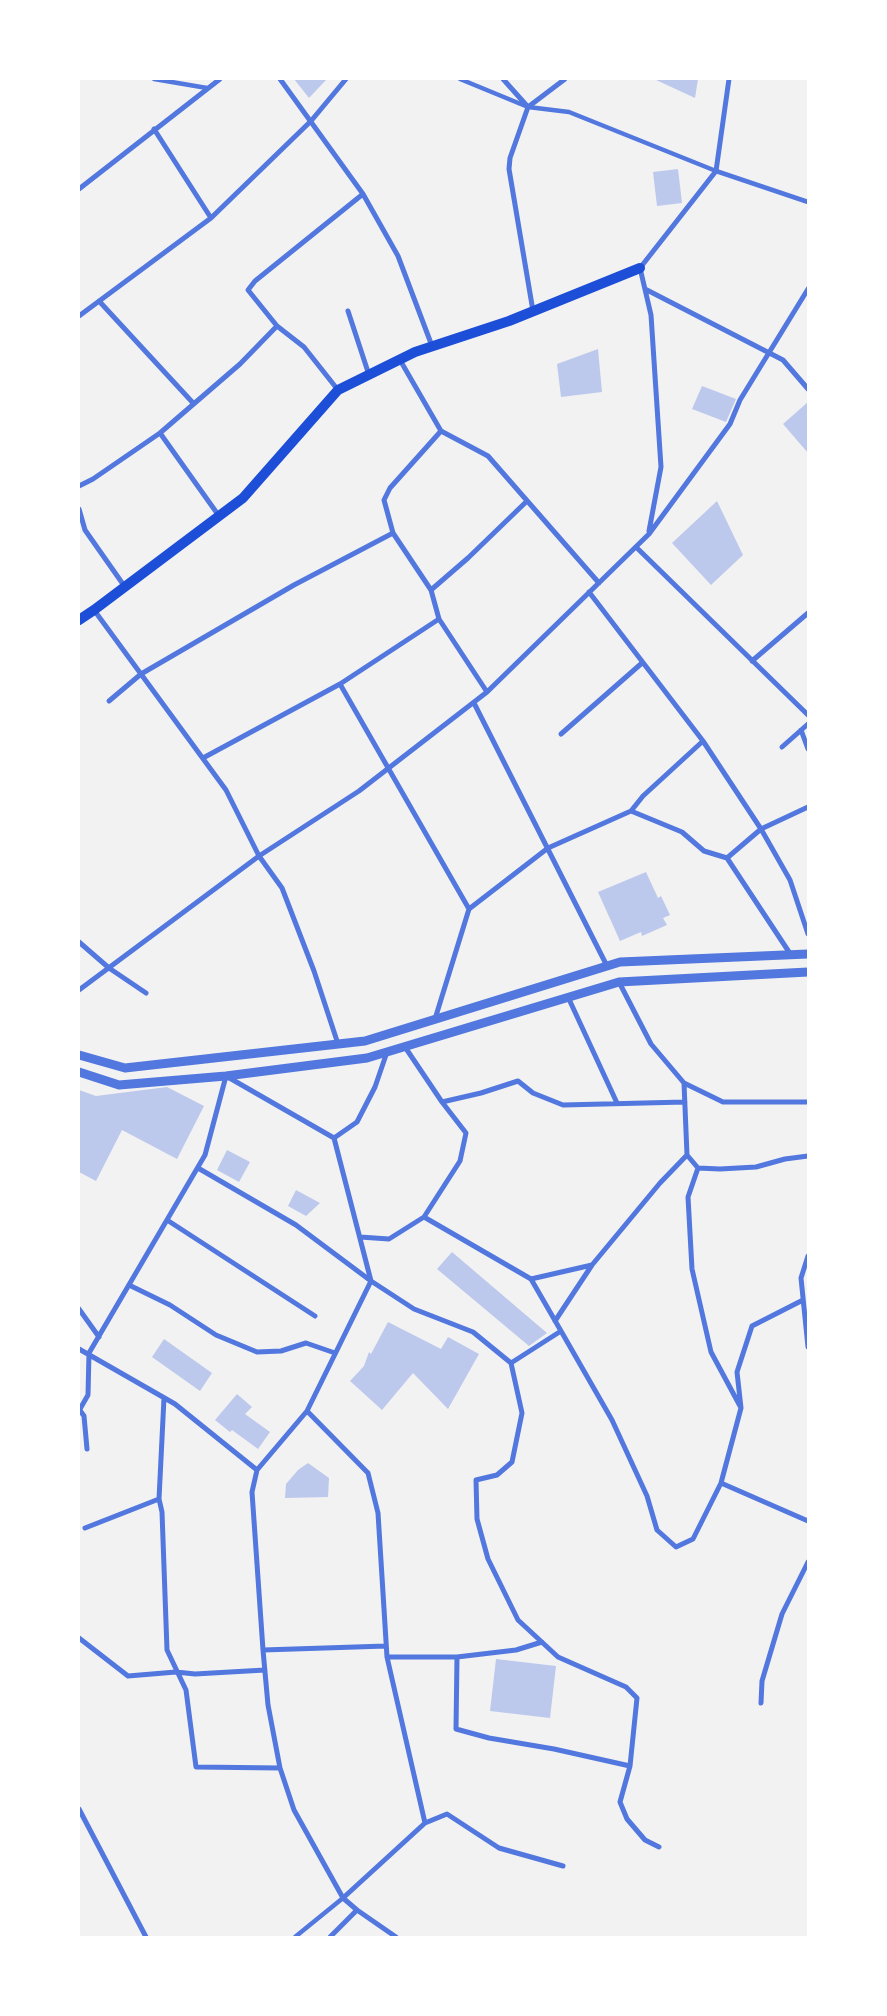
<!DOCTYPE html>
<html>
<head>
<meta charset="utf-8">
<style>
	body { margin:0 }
	#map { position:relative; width:887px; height:2016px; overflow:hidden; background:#f2f2f2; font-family:Signika,sans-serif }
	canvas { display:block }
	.frame { position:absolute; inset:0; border:80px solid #fff; pointer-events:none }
</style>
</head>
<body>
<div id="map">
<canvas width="887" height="2016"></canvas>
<div class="frame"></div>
</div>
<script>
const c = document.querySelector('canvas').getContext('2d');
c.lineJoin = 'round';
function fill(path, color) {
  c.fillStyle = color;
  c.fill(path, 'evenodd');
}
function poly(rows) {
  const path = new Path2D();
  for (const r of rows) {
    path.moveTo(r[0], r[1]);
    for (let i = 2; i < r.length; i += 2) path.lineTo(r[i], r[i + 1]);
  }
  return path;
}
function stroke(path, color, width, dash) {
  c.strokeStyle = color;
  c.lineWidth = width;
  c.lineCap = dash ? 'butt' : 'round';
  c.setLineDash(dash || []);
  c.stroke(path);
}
const building = poly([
	[294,79,327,79,309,98],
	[654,79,698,79,695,98],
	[678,169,682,203,657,206,653,172],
	[598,349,602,392,561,397,557,364],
	[702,386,736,399,726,422,692,409],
	[808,402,808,453,783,424],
	[717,501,743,555,711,585,672,543],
	[646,872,658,898,661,896,670,915,663,918,667,925,642,936,641,932,620,941,598,892],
	[167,1087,204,1106,177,1159,122,1130,96,1181,79,1172,79,1090,96,1096],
	[227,1150,250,1162,239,1182,217,1170],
	[296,1190,320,1203,306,1216,288,1206],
	[452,1252,547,1333,529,1346,437,1269],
	[388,1322,441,1349,448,1337,479,1354,448,1409,413,1373,382,1410,350,1381,364,1366,369,1352,371,1354],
	[164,1339,212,1373,200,1391,152,1357],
	[237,1394,252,1407,245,1414,270,1432,258,1449,232,1430,230,1432,215,1420],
	[308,1463,329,1478,328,1497,285,1498,286,1484,298,1470],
	[496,1659,556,1666,550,1718,490,1711]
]);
const pedestrian = poly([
	[154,79,207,88],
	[460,79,528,107,569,112,716,171,808,202],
	[295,1937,343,1898]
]);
const minor = poly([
	[280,79,363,194,398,256,432,346],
	[503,79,528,107],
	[154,129,211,218],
	[79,189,220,79],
	[645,289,783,360,808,389],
	[99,301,194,404],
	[348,311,369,375],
	[533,311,509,169,510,158,528,107,565,79],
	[79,316,211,218,311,121,346,79],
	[400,360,441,431,488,456,599,583],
	[338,390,304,347,277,326,248,290,255,281,363,194],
	[441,431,390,488,384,500,393,533,431,590,439,619,487,692],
	[160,433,219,516],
	[79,486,93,479,160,433,240,364,277,326],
	[79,509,85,530,125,587],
	[649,531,661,467,651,315,640,268,716,171,729,79],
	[636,547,808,715],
	[431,590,468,558,527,501],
	[589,592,703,741,761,829,790,880,808,934],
	[94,610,226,790,259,856,282,888,314,971,338,1044],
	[752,661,808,613],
	[340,684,469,909],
	[109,701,141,674,294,585,393,533],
	[474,703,607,966],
	[801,730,808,749],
	[561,734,642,663],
	[782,747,808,724],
	[203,758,340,684,439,619],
	[631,811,682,832,704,851,727,858,791,955],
	[727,858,761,829,808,807],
	[79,942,109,968,146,993],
	[619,982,651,1044,684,1083],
	[79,990,259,856,359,791,487,692,649,534,730,424,740,400,808,289],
	[568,997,617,1103],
	[435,1019,469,909,548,848,631,811,643,796,703,741],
	[405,1047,442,1102,481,1093,518,1081,533,1093,563,1105,685,1102],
	[334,1138,357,1122,375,1087,387,1052],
	[687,1155,698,1168,688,1197,692,1269,711,1352,740,1406],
	[198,1168,296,1225,371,1281,414,1309,473,1332,511,1363,561,1331,531,1279,424,1217,389,1239,360,1237],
	[698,1168,720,1169,756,1167,785,1159,808,1156],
	[424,1217,460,1161,466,1133,442,1102],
	[167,1220,315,1316],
	[808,1256,801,1278,808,1347],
	[531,1279,592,1265,660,1183,687,1155,684,1083,723,1102,808,1102],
	[129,1285,170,1305,216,1335,257,1352,281,1351,306,1343,335,1353],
	[79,1309,99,1337],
	[555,1321,592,1265],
	[561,1331,612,1420,647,1496,657,1530,676,1547,693,1539,721,1483,741,1408,737,1372,752,1326,803,1300],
	[79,1349,175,1404,257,1470],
	[164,1398,159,1499,162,1512,167,1650,186,1690,196,1767,280,1768],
	[79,1409,84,1416,87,1449],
	[80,1409,88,1395,89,1353,205,1155,226,1076,334,1138,371,1281,307,1411,257,1470,252,1492,263,1650,268,1705,280,1768,294,1810,343,1898,357,1910,396,1937],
	[307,1411,368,1473,378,1513,387,1657,425,1823,343,1898],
	[721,1483,808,1521],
	[85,1528,159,1499],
	[79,1638,128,1676,176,1672,195,1674,265,1670],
	[263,1650,386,1646],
	[387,1657,457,1657,516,1650,542,1642],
	[457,1657,456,1729,489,1738,554,1749,630,1766,637,1698,626,1687,558,1657,518,1620,488,1559,477,1519,476,1480,497,1475,512,1462,522,1413,511,1363],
	[761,1703,762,1681,782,1614,808,1562],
	[630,1766,620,1802,627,1819,645,1840,659,1847],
	[79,1809,146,1937],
	[425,1823,447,1814,499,1848,563,1866],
	[330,1937,357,1910]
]);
const tertiary = poly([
	[79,1055,125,1068,365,1041,620,962,808,954],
	[79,1072,119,1085,226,1076,367,1058,619,982,808,972]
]);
const secondary = poly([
	[79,620,94,610,243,498,338,390,415,352,509,321,640,268]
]);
fill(building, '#bdc9ec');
stroke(pedestrian, '#5277de', 4.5);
stroke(minor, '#5277de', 5);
stroke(tertiary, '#5277de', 9);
stroke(secondary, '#1d4ed8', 10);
</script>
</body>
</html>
